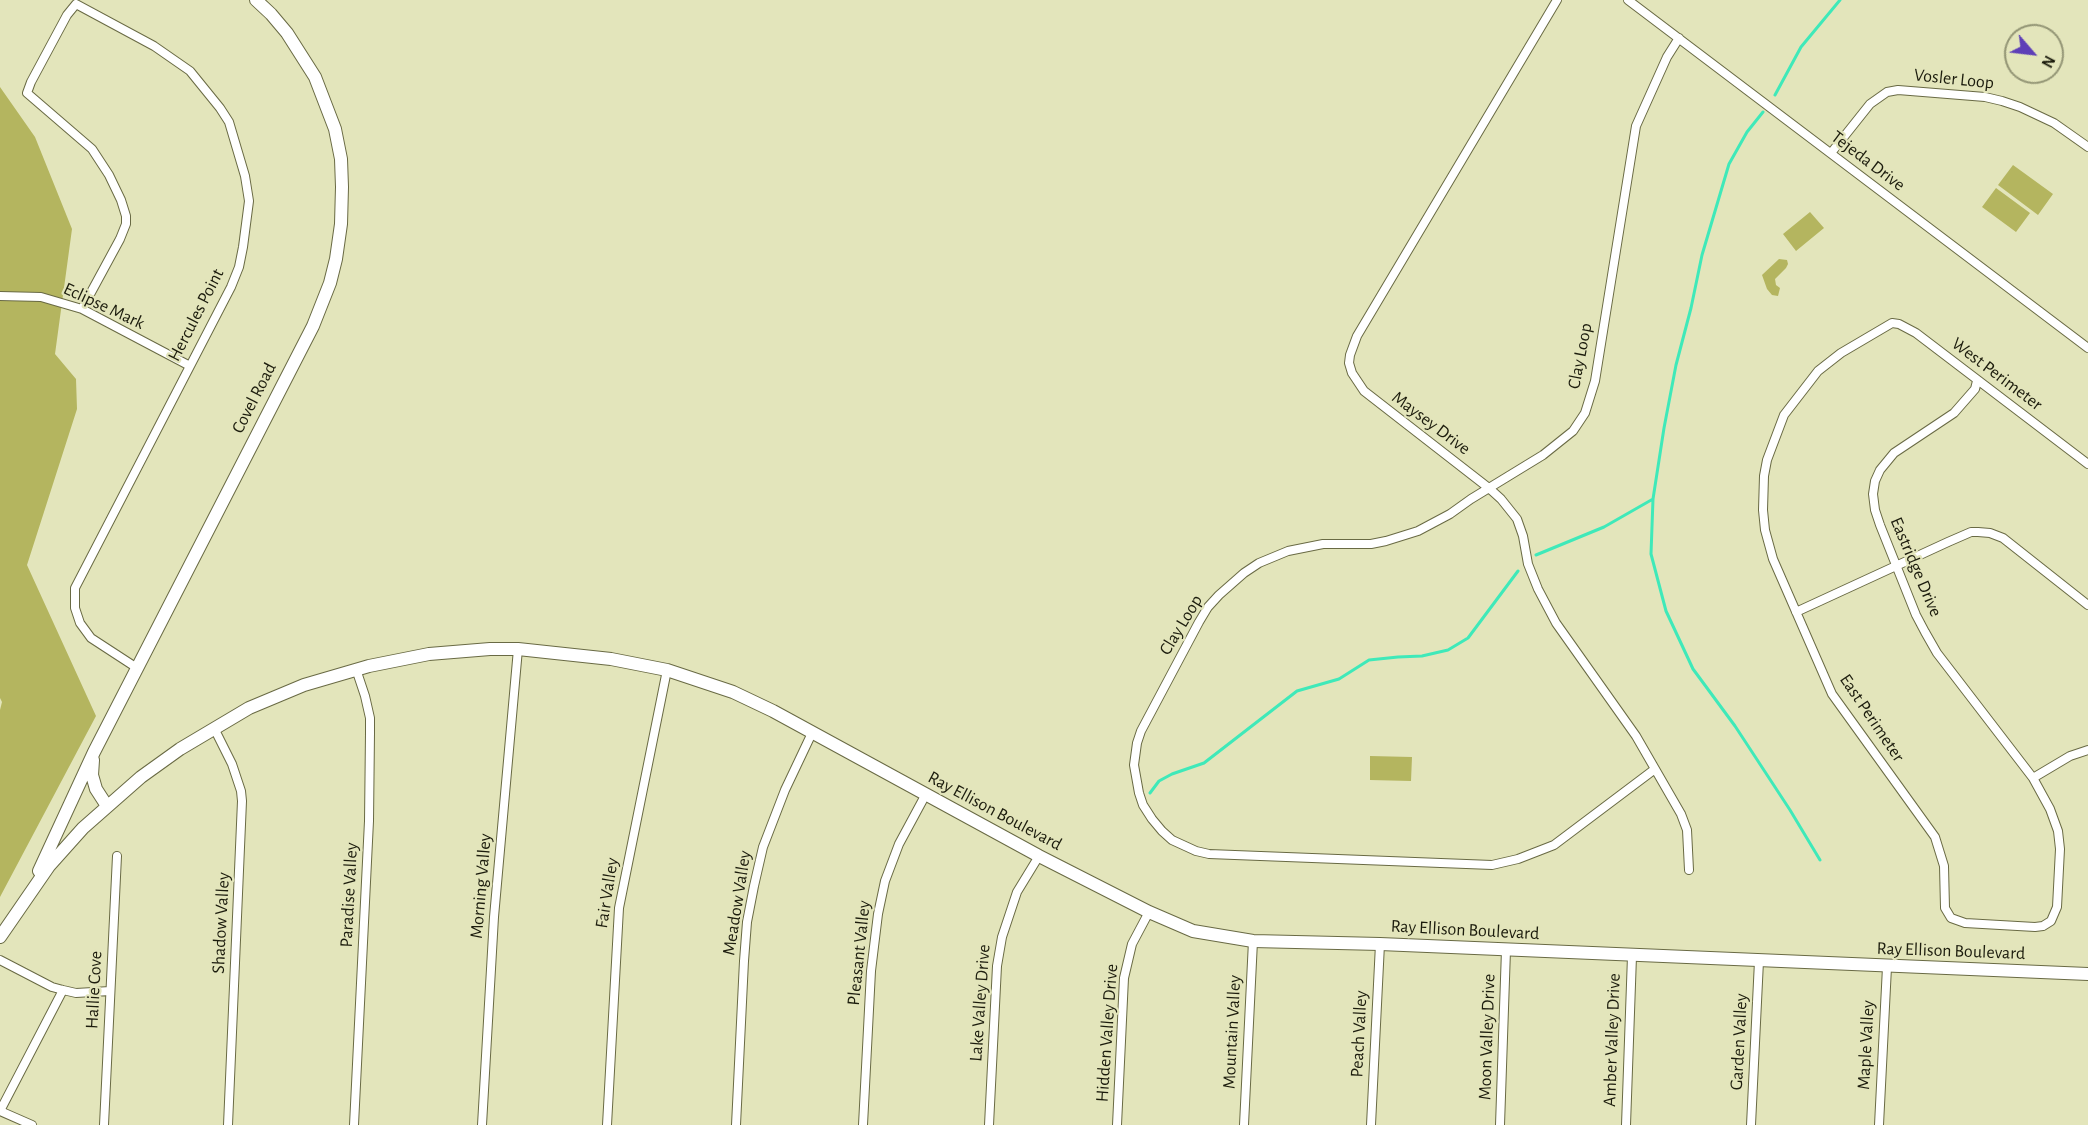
<!DOCTYPE html>
<html>
<head>
<meta charset="utf-8">
<style>
	body { margin:0 }
	#map { position:relative; width:2088px; height:1125px; overflow:hidden; background:#e3e5bb; font-family:"Alegreya Sans",sans-serif }
	canvas { display:block }
	.north { position:absolute; left:2004px; top:24px; width:60px; height:60px; box-sizing:border-box; background:#e3e5bb; border:2px solid #939575; border-radius:50%; rotate:118deg; font-size:16px; font-weight:700; line-height:24px; text-align:center; color:#1c1c0d }
	.north::after { content:''; display:block; margin:auto; width:21px; height:27px; background:#5e3fb7; clip-path:polygon(50% 0,100% 100%,50% 72%,0 100%) }
</style>
</head>
<body>
<div id="map">
<canvas width="2088" height="1125"></canvas>
<div class="north">N</div>
</div>
<script>
const c = document.querySelector('canvas').getContext('2d');
c.lineJoin = 'round';
function fill(path, color) {
  c.fillStyle = color;
  c.fill(path, 'evenodd');
}
function poly(rows) {
  const path = new Path2D();
  for (const r of rows) {
    path.moveTo(r[0], r[1]);
    for (let i = 2; i < r.length; i += 2) path.lineTo(r[i], r[i + 1]);
  }
  return path;
}
function stroke(path, color, width, dash) {
  c.strokeStyle = color;
  c.lineWidth = width;
  c.lineCap = dash ? 'butt' : 'round';
  c.setLineDash(dash || []);
  c.stroke(path);
}
function label(font, color, halo, rows, align = 'center') {
  c.font = font + ' "Alegreya Sans",sans-serif';
  c.lineWidth = 4.5;
  c.setLineDash([]);
  c.textBaseline = 'middle';
  c.strokeStyle = halo;
  c.fillStyle = color;
  for (const [text, x, y, turn = 0] of rows) {
    c.save();
    c.translate(x, y);
    c.rotate((+turn || 0) * Math.PI / 180);
    c.textAlign = isNaN(turn) ? turn : align;
    if (halo) c.strokeText(text, 0, 0);
    c.fillText(text, 0, 0);
    c.restore();
  }
}
const green = poly([
	[0,87,35,137,72,229,55,354,76,379,77,409,27,565,96,716,0,897,0,710,2,702,0,698],
	[2013,165,2053,194,2038,215,1998,185],
	[1996,188,2030,213,2016,232,1982,207],
	[1810,212,1824,228,1796,251,1783,234],
	[1779,259,1787,260,1788,264,1786,268,1775,279,1776,285,1780,288,1778,296,1772,295,1767,289,1762,275],
	[1370,756,1412,757,1411,781,1370,780]
]);
const stream = poly([
	[1775,95,1801,47,1840,0],
	[1763,112,1747,132,1729,164,1702,255,1691,308,1676,365,1664,428,1653,499,1651,554,1666,611,1693,669,1735,726,1790,810,1820,860],
	[1536,555,1604,527,1653,499],
	[1150,793,1159,781,1172,774,1204,763,1297,691,1339,679,1369,660,1398,657,1422,656,1448,650,1468,638,1518,571]
]);
const street = poly([
	[1557,0,1357,336,1350,355,1349,363,1352,373,1364,391,1490,489,1501,499,1517,519,1523,536,1528,564,1538,589,1556,623,1636,736,1681,814,1687,830,1689,870],
	[1628,0,2088,348],
	[1831,153,1870,104,1887,92,1898,90,1985,97,2002,101,2020,107,2054,123,2088,147],
	[0,296,41,297,82,309,190,366],
	[82,309,120,239,126,224,126,216,121,200,109,175,92,149,27,93,31,82,67,15,76,4,154,46,190,71,220,108,229,122,245,176,249,201,243,247,239,267,231,287,75,588,75,608,80,623,91,638,137,668],
	[1977,381,1975,389,1954,413,1894,453,1880,470,1875,481,1873,494,1875,510,1880,525,1916,615,1925,632,1937,653,2033,778,2050,809,2058,831,2060,849,2057,907,2051,921,2043,926,2035,927,1965,923,1951,918,1945,908,1944,866,1935,837,1832,694,1773,559,1765,530,1763,510,1764,476,1767,460,1784,415,1818,371,1841,353,1892,323,1899,324,1916,333,2088,464],
	[1796,612,1948,542,1971,532,1978,532,1990,533,2003,538,2088,605],
	[214,728,232,764,241,791,242,801,228,1125],
	[1655,769,1554,845,1518,859,1492,865,1209,854,1196,851,1172,840,1162,831,1152,819,1143,805,1139,793,1134,765,1137,743,1141,731,1199,622,1208,607,1219,595,1244,573,1259,563,1288,551,1323,544,1371,544,1386,541,1418,531,1450,514,1471,499,1543,455,1573,431,1585,413,1595,381,1636,126,1667,57,1679,38],
	[2033,778,2070,756,2088,750],
	[0,960,52,987,63,990,76,993,110,991],
	[0,1111,63,990],
	[0,1111,32,1125],
	[104,1125,117,856],
	[354,1125,369,821,370,733,370,718,365,696,356,669],
	[482,1125,494,917,518,649],
	[607,1125,619,908,667,670],
	[736,1125,744,961,747,922,754,886,763,847,785,790,812,733],
	[863,1125,871,971,878,914,885,881,899,844,926,794],
	[989,1125,997,966,1002,937,1017,892,1039,856],
	[1117,1125,1124,978,1132,944,1149,912],
	[1244,1125,1253,941],
	[1371,1125,1380,944],
	[1500,1125,1506,950],
	[1626,1125,1632,956],
	[1751,1125,1759,961],
	[1879,1125,1887,967]
]);
const secondary = poly([
	[93,760,92,775,96,789,107,806],
	[39,871,94,752,313,326,330,283,336,259,341,224,342,187,341,159,335,129,315,77,287,33,271,14,256,0],
	[0,937,49,866,83,828,141,777,180,749,249,708,304,685,369,666,429,654,490,649,518,649,611,659,667,670,733,692,773,711,1039,856,1149,912,1193,931,1253,941,1380,944,2088,974]
]);
const streetNames = [
	["Vosler Loop",1954,79,6],
	["Tejeda Drive",1868,161,37],
	["Eclipse Mark",104,306,25],
	["Hercules Point",196,315,-63],
	["Clay Loop",1580,356,-79],
	["West Perimeter",1997,374,37],
	["Covel Road",254,398,-63],
	["Maysey Drive",1431,423,37],
	["Eastridge Drive",1916,567,67],
	["Clay Loop",1181,625,-59],
	["East Perimeter",1872,718,56],
	["Ray Ellison Boulevard",995,811,28],
	["Morning Valley",481,886,-85],
	["Fair Valley",607,893,-81],
	["Paradise Valley",349,895,-87],
	["Meadow Valley",737,903,-81],
	["Shadow Valley",221,923,-87],
	["Ray Ellison Boulevard",1465,930,3],
	["Ray Ellison Boulevard",1951,951,2],
	["Pleasant Valley",859,953,-84],
	["Hallie Cove",94,990,-87],
	["Lake Valley Drive",980,1003,-86],
	["Mountain Valley",1232,1032,-87],
	["Hidden Valley Drive",1107,1033,-86],
	["Peach Valley",1359,1034,-87],
	["Moon Valley Drive",1487,1037,-88],
	["Amber Valley Drive",1612,1040,-88],
	["Garden Valley",1739,1042,-87],
	["Maple Valley",1866,1045,-87]
];
fill(green, '#b4b55f');
stroke(stream, '#3fe9b9', 3);
stroke(street, '#696a44', 10);
stroke(secondary, '#696a44', 14);
stroke(street, '#fff', 8);
stroke(secondary, '#fff', 12);
label('18px', '#1c1c0d', '#e3e5bb', streetNames);
</script>
</body>
</html>
